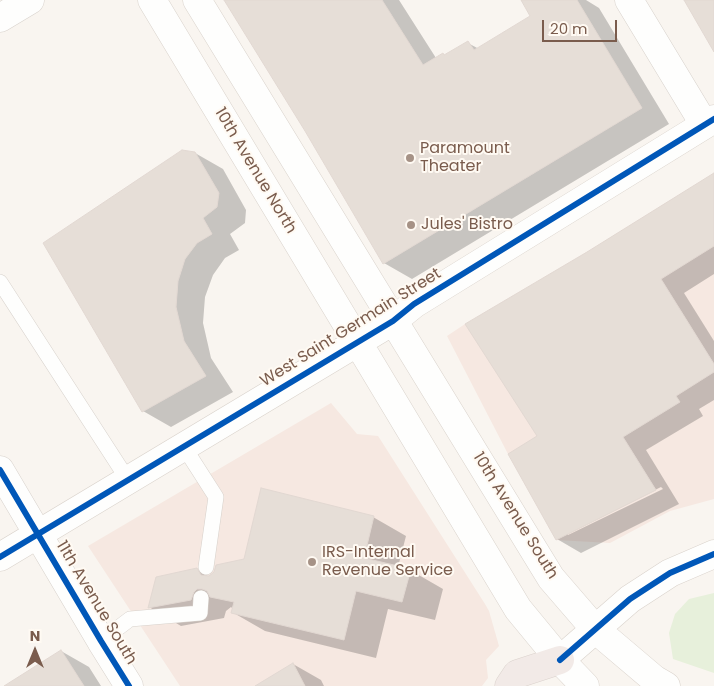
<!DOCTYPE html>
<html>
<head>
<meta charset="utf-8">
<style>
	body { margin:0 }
	#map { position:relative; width:714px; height:686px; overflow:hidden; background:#f9f5f0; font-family:Poppins,sans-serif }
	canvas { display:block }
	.north { position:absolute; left:10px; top:626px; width:50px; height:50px; -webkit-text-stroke:4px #fffaf3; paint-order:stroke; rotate:0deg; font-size:14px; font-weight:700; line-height:20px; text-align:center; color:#7a5c4d }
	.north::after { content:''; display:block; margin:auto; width:18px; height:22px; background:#7a5c4d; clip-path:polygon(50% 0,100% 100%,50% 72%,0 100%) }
	.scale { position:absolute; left:542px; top:20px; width:75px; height:22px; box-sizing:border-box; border:2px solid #7a5c4d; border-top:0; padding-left:6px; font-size:15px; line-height:18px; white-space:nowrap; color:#7a5c4d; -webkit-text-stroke:4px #fffaf3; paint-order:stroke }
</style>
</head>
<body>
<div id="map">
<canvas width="714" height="686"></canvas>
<div class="north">N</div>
<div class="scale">20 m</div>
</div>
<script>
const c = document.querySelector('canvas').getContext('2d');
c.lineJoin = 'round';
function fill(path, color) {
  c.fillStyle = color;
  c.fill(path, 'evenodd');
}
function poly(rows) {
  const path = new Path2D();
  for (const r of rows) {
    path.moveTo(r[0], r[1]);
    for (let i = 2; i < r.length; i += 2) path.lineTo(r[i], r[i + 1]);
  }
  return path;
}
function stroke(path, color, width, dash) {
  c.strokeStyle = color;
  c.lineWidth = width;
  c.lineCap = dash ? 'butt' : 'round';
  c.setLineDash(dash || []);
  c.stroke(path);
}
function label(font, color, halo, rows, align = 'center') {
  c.font = font + ' Poppins,sans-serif';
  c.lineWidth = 4;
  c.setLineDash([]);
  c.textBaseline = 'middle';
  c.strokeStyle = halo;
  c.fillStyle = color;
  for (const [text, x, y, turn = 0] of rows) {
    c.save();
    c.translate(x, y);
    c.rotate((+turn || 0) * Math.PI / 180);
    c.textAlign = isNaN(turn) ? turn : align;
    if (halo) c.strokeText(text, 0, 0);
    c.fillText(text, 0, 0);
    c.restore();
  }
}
const commercial = poly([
	[714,173,714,499,670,511,610,543,556,540,508,454,447,336,465,324,587,252],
	[331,403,357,434,378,436,380,439,485,604,489,611,499,646,486,660,488,678,482,686,180,686,88,546]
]);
const green = poly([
	[714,593,714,673,673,659,669,633,675,614,689,599]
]);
const shadow = poly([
	[226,0,399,0,436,58,445,56,468,43,479,49,532,17,536,0,586,0,599,8,669,124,412,279,384,263,306,130],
	[195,153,223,169,246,210,245,223,230,234,239,250,225,258,213,275,205,297,203,323,211,358,233,392,171,427,143,411],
	[714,175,714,274,684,293,714,341,714,400,699,409,703,416,646,450,679,504,581,553,557,539,538,436,588,253],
	[661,487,663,489,568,535,568,533],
	[373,517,406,536,398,567,410,570,443,589,435,620,388,609,376,658,265,631,232,612,233,609,231,607,226,611,224,618,181,626,149,607,197,570,209,577,245,560],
	[61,651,89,667,101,686,6,686],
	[293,664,321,680,324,686,257,686]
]);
const building = poly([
	[224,0,382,0,423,65,443,53,444,55,468,41,474,50,530,16,521,0,577,0,642,108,383,264,305,131,224,0],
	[684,0,714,0,714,52,684,0],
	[182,150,195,152,219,193,217,207,203,218,212,234,197,243,185,259,178,281,176,307,184,341,206,376,142,412,43,243,182,150],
	[714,173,714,246,661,279,714,364,714,372,676,396,680,402,623,437,656,490,556,540,508,454,537,436,465,324,587,252,714,173],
	[261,488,374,516,364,558,411,569,402,602,356,591,344,640,231,613,234,602,210,597,207,591,202,589,197,589,194,592,191,600,148,608,156,577,197,568,201,575,209,576,214,572,216,565,244,559,261,488],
	[61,650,84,686,4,686,61,650],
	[293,663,305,686,255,686,293,663]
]);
const lane = poly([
	[0,282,128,480],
	[184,447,216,497,206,567],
	[101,641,130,619,200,613,201,598]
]);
const street = poly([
	[629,0,704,124],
	[0,18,30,0],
	[0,470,101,641,129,686]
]);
const secondary = poly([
	[152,0,518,609,560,660,585,686],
	[197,0,551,578,595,629,654,679,666,686],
	[0,557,393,321,414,304,714,119],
	[560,660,630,599,670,573,714,554]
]);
const highway = poly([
	[509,686,517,674,560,660]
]);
const cycleway = poly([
	[0,470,101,641,129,686],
	[0,557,393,321,414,304,714,119],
	[560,660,630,599,670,573,714,554]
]);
const markers = [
	[410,158,5,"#a69286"],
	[411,225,5,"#a69286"],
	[312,562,5,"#a69286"]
];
const poiNames = [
	["Paramount",420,149],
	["Theater",420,167],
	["Jules' Bistro",421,225],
	["IRS-Internal",322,553],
	["Revenue Service",322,571]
];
const streetNames = [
	["10th Avenue North",255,171,59],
	["West Saint Germain Street",351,328,-32],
	["10th Avenue South",515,516,58],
	["11th Avenue South",96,603,59]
];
fill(commercial, '#f6e8e1');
fill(green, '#e7f0db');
fill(shadow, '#0003');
fill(building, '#e6ded7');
stroke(building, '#e2d8d2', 1);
stroke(lane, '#d7d1cb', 16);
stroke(street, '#d7d1cb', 29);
stroke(secondary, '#d9d2cb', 29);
stroke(highway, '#dad1cc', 29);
stroke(lane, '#fefefd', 15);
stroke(street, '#fefefd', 28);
stroke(secondary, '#fefefd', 28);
stroke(highway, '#f2eae7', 28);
stroke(cycleway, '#0057b8', 6);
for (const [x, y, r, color] of markers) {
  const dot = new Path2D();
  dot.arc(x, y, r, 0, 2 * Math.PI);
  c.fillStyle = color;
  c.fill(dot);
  stroke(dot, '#fffaf3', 2);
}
label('16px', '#7a5c4d', '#fffaf3', poiNames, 'left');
label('16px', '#7a5c4d', '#fffaf3', streetNames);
</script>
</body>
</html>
